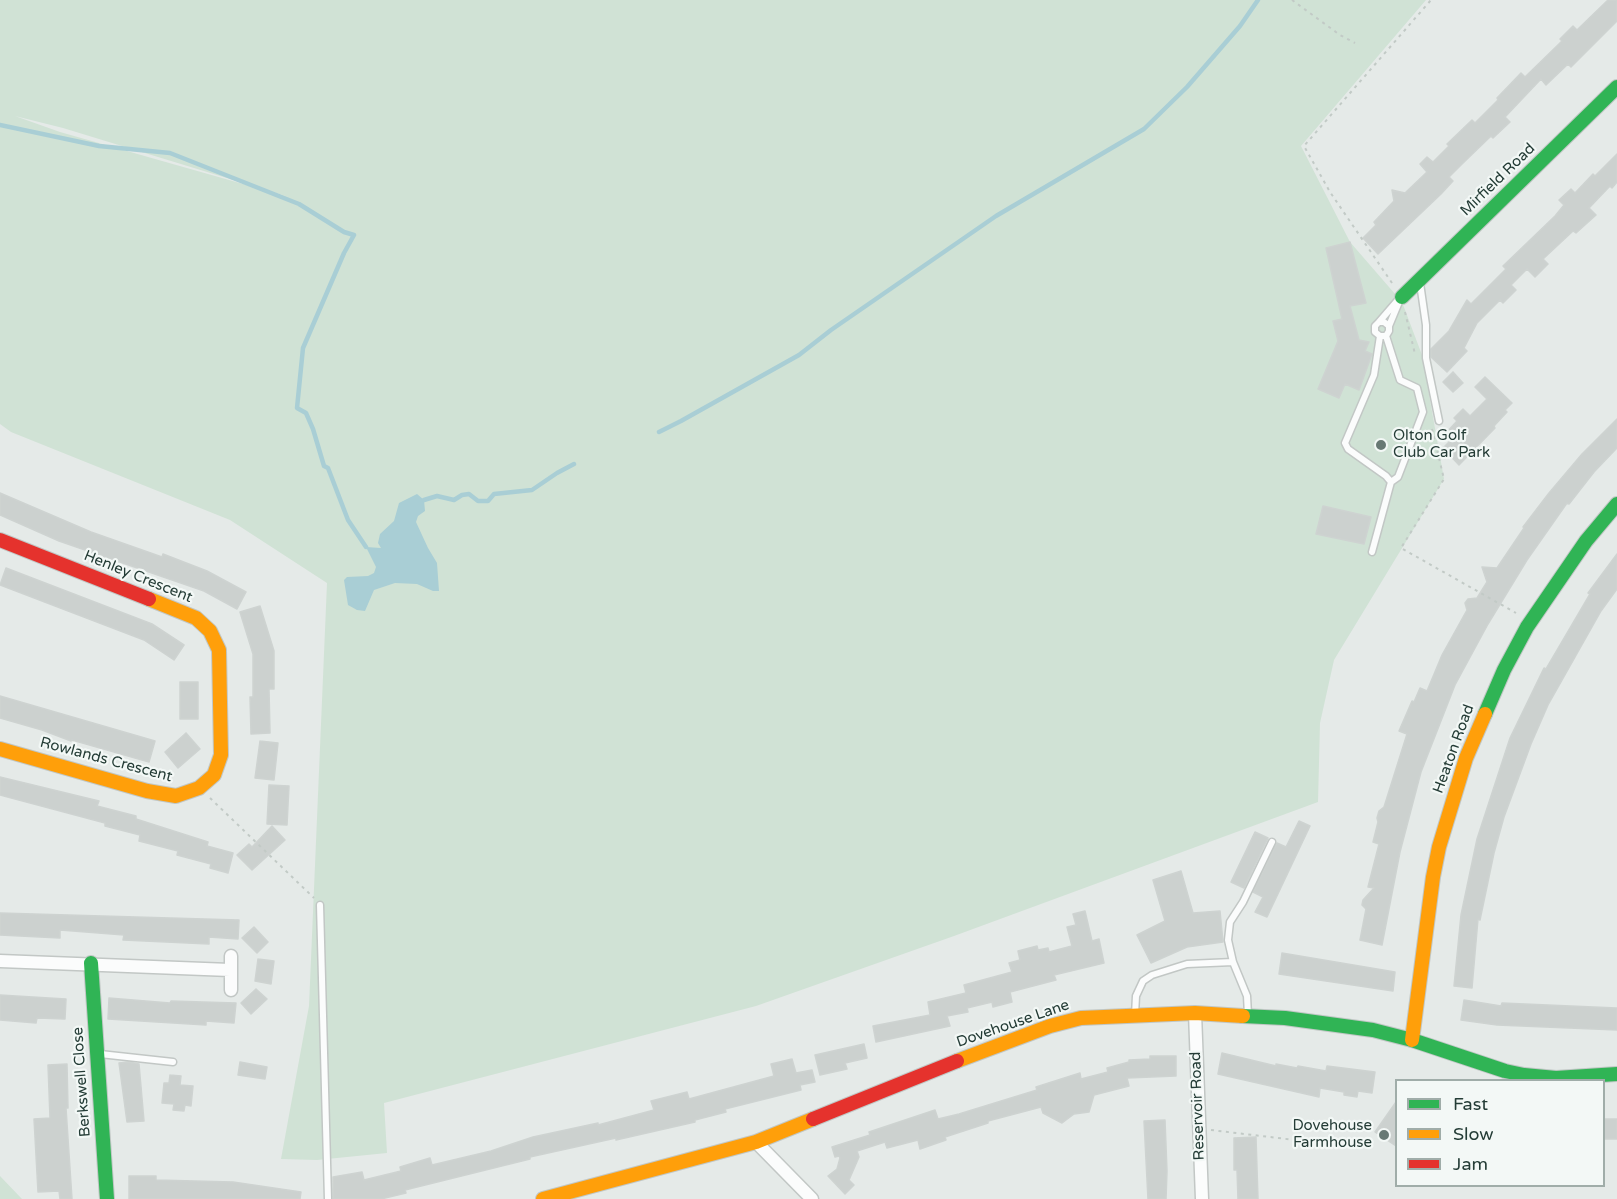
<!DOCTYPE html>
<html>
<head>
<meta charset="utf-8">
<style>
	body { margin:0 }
	#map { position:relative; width:1617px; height:1199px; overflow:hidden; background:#e5eae8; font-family:"Varela Round",sans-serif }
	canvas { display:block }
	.legend { position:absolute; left:1395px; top:1079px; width:210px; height:108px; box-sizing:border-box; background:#f3f8f6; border:2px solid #a0ada9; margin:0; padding:8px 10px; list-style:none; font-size:18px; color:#243c36 }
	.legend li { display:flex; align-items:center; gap:12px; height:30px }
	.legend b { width:30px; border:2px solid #a0ada9 }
</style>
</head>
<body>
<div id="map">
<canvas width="1617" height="1199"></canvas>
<ul class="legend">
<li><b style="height:8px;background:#30b455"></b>Fast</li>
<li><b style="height:8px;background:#ff9f0a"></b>Slow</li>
<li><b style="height:8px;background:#e5322d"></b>Jam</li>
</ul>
</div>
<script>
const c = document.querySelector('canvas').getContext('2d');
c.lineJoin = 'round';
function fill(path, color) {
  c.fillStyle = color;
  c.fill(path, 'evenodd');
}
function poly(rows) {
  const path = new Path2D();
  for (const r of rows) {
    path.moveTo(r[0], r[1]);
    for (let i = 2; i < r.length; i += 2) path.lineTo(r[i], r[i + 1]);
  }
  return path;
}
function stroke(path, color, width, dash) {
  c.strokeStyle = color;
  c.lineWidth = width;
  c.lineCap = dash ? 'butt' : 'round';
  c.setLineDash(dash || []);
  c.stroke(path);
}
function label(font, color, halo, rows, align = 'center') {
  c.font = font + ' "Varela Round",sans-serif';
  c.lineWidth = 4.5;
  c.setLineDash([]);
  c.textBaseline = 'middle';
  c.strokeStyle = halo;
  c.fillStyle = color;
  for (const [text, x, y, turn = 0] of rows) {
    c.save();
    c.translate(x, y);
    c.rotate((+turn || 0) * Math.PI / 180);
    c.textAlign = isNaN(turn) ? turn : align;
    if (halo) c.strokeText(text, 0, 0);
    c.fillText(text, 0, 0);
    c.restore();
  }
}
const green = poly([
	[0,0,1426,0,1301,146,1350,242,1402,302,1422,355,1444,479,1334,660,1320,723,1318,802,954,936,756,1006,384,1103,387,1153,317,1160,281,1159,309,1006,327,583,230,520,11,432,0,424],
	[15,116,63,128,289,197,60,132],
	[0,1176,22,1199,0,1199]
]);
const water = poly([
	[417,494,424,500,425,511,418,516,416,522,428,548,437,563,439,591,433,591,417,584,395,583,374,590,365,611,357,610,348,605,344,580,347,577,368,576,374,573,376,567,366,547,381,548,378,543,380,534,394,521,399,503]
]);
const stream = poly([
	[0,125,99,146,170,153,299,204,344,232,354,235,344,253,303,348,297,408,306,413,313,429,324,466,328,468,348,520,366,547],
	[659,432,681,421,799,355,831,330,996,216,1144,129,1187,87,1240,26,1258,0],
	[424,500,437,496,454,500,462,495,469,494,478,501,488,501,494,494,532,490,557,473,574,464]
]);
const building = poly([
	[1608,0,1617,0,1617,21,1571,67,1568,64,1546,85,1541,79,1505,117,1510,122,1493,138,1491,136,1461,165,1449,177,1453,181,1441,194,1378,254,1363,238,1376,225,1374,222,1394,201,1392,190,1405,193,1427,172,1420,164,1427,157,1433,162,1449,146,1447,144,1472,120,1475,123,1498,100,1497,98,1521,73,1525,77,1562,41,1560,39,1573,26,1577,30,1608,0],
	[1617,154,1617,182,1612,188,1610,186,1589,208,1596,215,1576,233,1573,231,1543,259,1548,264,1535,277,1527,269,1511,285,1516,290,1503,303,1500,300,1477,323,1464,348,1467,351,1447,372,1431,357,1431,349,1449,331,1467,300,1471,304,1506,269,1503,266,1555,216,1564,205,1559,200,1571,189,1575,193,1593,174,1595,176,1617,154],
	[1350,242,1366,303,1350,306,1359,340,1369,342,1365,351,1372,354,1359,390,1345,384,1339,398,1318,389,1338,341,1333,321,1342,319,1326,248,1350,242],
	[1453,372,1463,383,1453,392,1443,382,1453,372],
	[1485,377,1512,403,1505,410,1507,412,1494,426,1495,428,1459,465,1443,448,1451,440,1445,434,1457,421,1454,418,1463,409,1470,416,1487,399,1475,387,1485,377],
	[1617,419,1617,448,1594,472,1569,504,1567,503,1527,560,1488,624,1455,685,1421,772,1400,852,1382,945,1360,940,1366,909,1362,905,1363,900,1374,888,1368,887,1379,844,1373,842,1378,822,1377,818,1379,811,1384,807,1407,734,1399,731,1412,701,1414,702,1420,688,1427,691,1442,655,1467,610,1465,603,1468,599,1477,598,1487,582,1482,567,1497,568,1524,528,1523,527,1549,493,1582,454,1617,419],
	[0,493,91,532,162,557,163,554,207,571,246,592,237,609,204,591,59,541,0,515,0,493],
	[1323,506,1371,517,1364,544,1316,534,1323,506],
	[1617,554,1617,589,1601,611,1548,705,1531,744,1504,817,1494,853,1480,920,1478,919,1472,988,1454,986,1461,915,1477,839,1510,738,1544,668,1546,669,1590,594,1588,593,1617,554],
	[6,568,152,624,184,645,174,660,144,640,0,585,6,568],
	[260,606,274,651,274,689,269,689,270,733,251,734,250,697,253,697,253,654,240,612,260,606],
	[180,682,198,682,198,719,180,719,180,682],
	[0,696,155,741,149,762,72,740,71,741,42,730,0,718,0,696],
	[186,733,200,749,178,768,165,752,186,733],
	[260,741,278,743,274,780,255,778,260,741],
	[0,777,99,801,97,806,136,816,136,819,208,842,207,846,233,853,228,873,210,868,211,864,177,855,178,851,139,841,140,835,105,826,105,823,0,795,0,777],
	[269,785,289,786,287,825,267,824,269,785],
	[1299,821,1310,826,1267,917,1255,912,1263,897,1253,892,1277,843,1286,847,1299,821],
	[272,826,285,840,252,870,237,855,249,844,252,847,272,826],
	[1255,832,1268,838,1244,888,1231,882,1255,832],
	[1181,871,1193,913,1220,911,1223,942,1187,947,1151,963,1137,935,1165,921,1153,880,1181,871],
	[1085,911,1092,941,1099,939,1104,963,1054,975,1056,980,1010,992,1012,1002,993,1007,992,1002,967,1008,968,1012,947,1016,950,1026,876,1042,873,1026,930,1015,928,1002,966,993,964,985,1012,972,1009,963,1020,960,1018,951,1037,946,1038,950,1048,948,1049,952,1072,946,1067,927,1076,925,1073,914,1085,911],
	[0,913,239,920,238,939,209,937,209,944,123,940,124,935,60,930,60,938,0,935,0,913],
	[254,927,268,942,257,953,242,938,254,927],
	[1282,953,1395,972,1393,991,1279,974,1282,953],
	[258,959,274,961,271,984,255,981,258,959],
	[256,989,267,999,251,1014,241,1003,256,989],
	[0,995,66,999,65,1019,37,1018,36,1023,0,1020,0,995],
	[109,998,170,1003,171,1001,236,1003,234,1023,206,1021,206,1025,108,1019,109,998],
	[1464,1000,1501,1006,1502,1003,1617,1008,1617,1030,1497,1025,1461,1020,1464,1000],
	[864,1044,867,1058,845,1063,847,1069,820,1075,815,1055,864,1044],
	[1222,1053,1276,1066,1276,1064,1297,1068,1298,1066,1326,1071,1327,1066,1375,1072,1372,1093,1358,1091,1357,1097,1344,1095,1344,1092,1320,1088,1319,1097,1218,1074,1222,1053],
	[1150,1056,1176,1056,1176,1076,1127,1078,1129,1086,1094,1095,1089,1112,1074,1114,1062,1123,1043,1113,1041,1107,988,1121,988,1123,945,1137,946,1140,920,1149,918,1140,887,1148,885,1142,857,1151,859,1157,849,1180,854,1185,845,1194,828,1176,837,1169,840,1158,839,1156,835,1157,832,1147,870,1135,869,1132,935,1110,938,1119,959,1114,1037,1090,1036,1087,1080,1073,1081,1079,1108,1072,1107,1068,1129,1062,1129,1060,1150,1059,1150,1056],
	[792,1059,796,1073,812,1070,815,1082,800,1085,801,1090,725,1109,726,1112,695,1120,695,1122,616,1140,616,1138,530,1157,530,1159,405,1190,406,1193,381,1199,333,1199,333,1177,362,1172,364,1180,401,1171,400,1167,430,1158,432,1165,491,1151,533,1137,598,1123,598,1125,654,1110,651,1101,687,1092,689,1099,774,1076,771,1064,792,1059],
	[128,1062,139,1064,144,1121,127,1122,119,1063,128,1062],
	[240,1062,267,1067,265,1079,238,1075,240,1062],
	[67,1064,68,1108,66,1108,72,1199,60,1199,59,1191,38,1192,34,1119,50,1118,48,1065,67,1064],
	[170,1075,181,1076,180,1085,193,1086,191,1106,185,1105,184,1111,173,1110,174,1104,162,1103,164,1083,169,1083,170,1075],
	[1396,1102,1396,1146,1375,1132,1396,1102],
	[1604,1119,1617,1119,1617,1139,1604,1139,1604,1119],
	[1165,1120,1167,1171,1166,1199,1148,1199,1144,1121,1165,1120],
	[1256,1137,1258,1199,1238,1199,1237,1170,1234,1170,1234,1138,1256,1137],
	[129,1176,156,1176,156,1180,233,1182,301,1192,300,1199,129,1199,129,1176]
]);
const path = poly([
	[1292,0,1340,35,1355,43],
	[1392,283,1330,192,1304,146,1431,0],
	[1405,312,1415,354],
	[1432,429,1444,479,1401,548,1516,613],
	[210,798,314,898],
	[1211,1130,1320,1143]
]);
const lane = poly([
	[1420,283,1426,325,1426,358,1439,421],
	[1379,322,1398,300],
	[1389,326,1384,322,1379,322,1375,326,1375,332,1380,336,1386,336,1389,331,1389,326,1401,297],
	[1386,336,1400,380,1417,388,1423,412,1398,477,1391,482],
	[1372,552,1391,482,1386,476,1348,449,1345,443,1374,375,1380,336],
	[320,905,328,1199],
	[1135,1015,1136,996,1143,981,1152,975,1187,964,1233,962],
	[1248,1015,1247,996,1233,962,1228,940,1230,922,1243,902,1272,842],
	[100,1054,173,1062]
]);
const street = poly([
	[0,961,230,970],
	[231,990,231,956],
	[1195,1013,1202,1199],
	[756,1142,812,1199]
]);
const fast = poly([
	[1402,297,1617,87],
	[1485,714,1504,670,1527,627,1586,541,1617,504],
	[91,963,107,1199],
	[1243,1016,1285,1018,1373,1030,1412,1040,1505,1071,1524,1075,1556,1078,1617,1074]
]);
const slow = poly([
	[0,749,147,791,176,796,199,788,214,775,221,755,219,650,210,631,196,618,149,599],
	[1412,1040,1433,877,1439,847,1466,758,1485,714],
	[957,1061,1050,1026,1081,1018,1195,1013,1243,1016],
	[543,1199,756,1142,813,1119]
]);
const jam = poly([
	[0,540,149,599],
	[813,1119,957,1061]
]);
const markers = [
	[1381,445,6,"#687974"],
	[1384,1135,6,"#687974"]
];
const streetNames = [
	["Mirfield Road",1498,180,-44],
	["Henley Crescent",138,577,22],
	["Heaton Road",1454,749,-70],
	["Rowlands Crescent",106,760,15],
	["Dovehouse Lane",1013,1024,-19],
	["Berkswell Close",82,1082,-94],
	["Reservoir Road",1198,1106,-92]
];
const poiNames = [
	["Olton Golf",1393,436],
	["Club Car Park",1393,453],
	["Dovehouse",1372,1126,"right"],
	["Farmhouse",1372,1143,"right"]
];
fill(green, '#d0e2d5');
fill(water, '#a9ced5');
stroke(stream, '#a9ced5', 4.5);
fill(building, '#ccd1cf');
stroke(building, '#ced3d1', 1.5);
stroke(lane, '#c2c7c5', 9);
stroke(street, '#c2c7c5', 15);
stroke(fast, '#c1c7c5', 16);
stroke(slow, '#c1c7c5', 16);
stroke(jam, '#c1c7c5', 16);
stroke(path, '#c2cac6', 2, [3, 4.5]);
stroke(lane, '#fbfcfc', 6);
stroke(street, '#fbfcfc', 12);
stroke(fast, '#30b455', 14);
stroke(slow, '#ff9f0a', 14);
stroke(jam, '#e5322d', 14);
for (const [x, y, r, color] of markers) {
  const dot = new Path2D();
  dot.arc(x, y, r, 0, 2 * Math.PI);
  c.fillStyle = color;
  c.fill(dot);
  stroke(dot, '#f3f8f6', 2);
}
label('15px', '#243c36', '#f3f8f6', streetNames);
label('15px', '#243c36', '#f3f8f6', poiNames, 'left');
</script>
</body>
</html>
